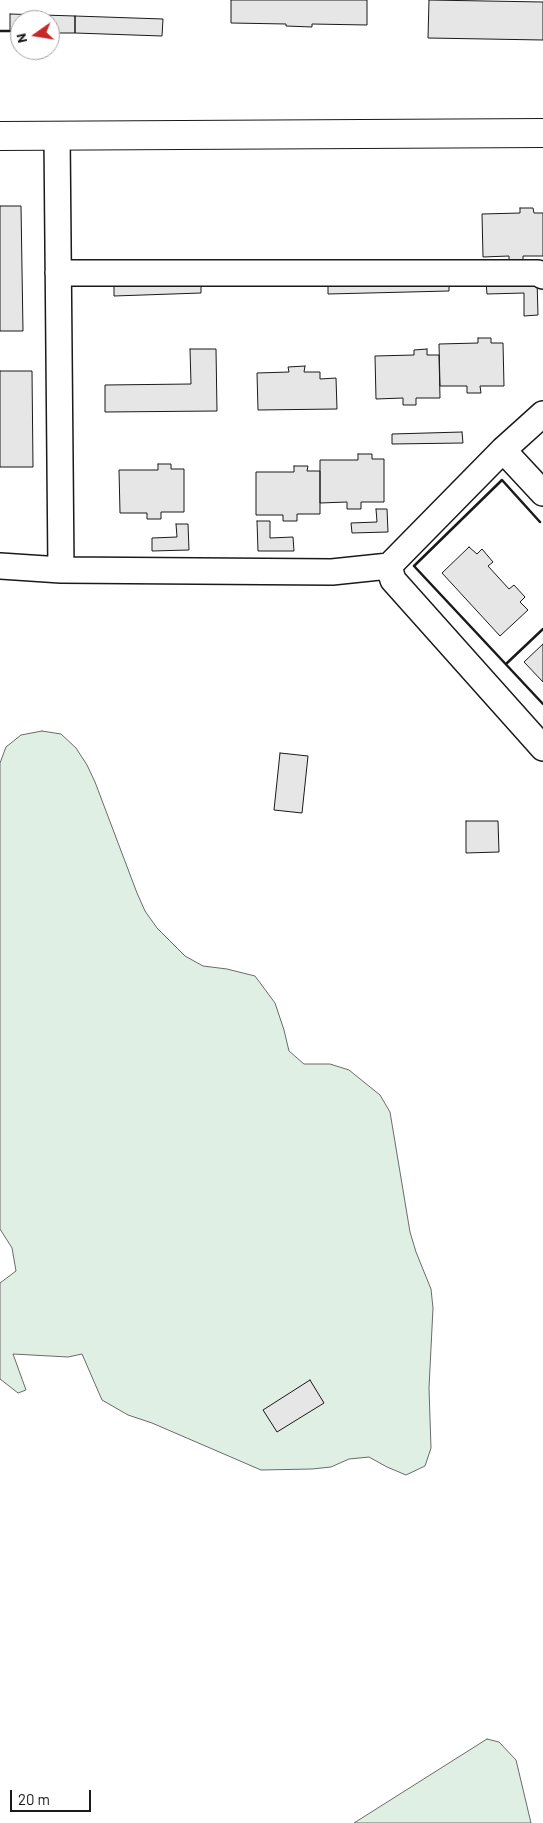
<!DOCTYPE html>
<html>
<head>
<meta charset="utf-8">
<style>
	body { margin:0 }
	#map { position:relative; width:543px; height:1823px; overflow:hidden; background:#fff; font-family:Barlow,sans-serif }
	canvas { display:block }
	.north { position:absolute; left:10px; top:10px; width:50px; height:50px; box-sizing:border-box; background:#fff; border:1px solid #a3a3a3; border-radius:50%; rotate:257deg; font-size:14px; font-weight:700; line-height:20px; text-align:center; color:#1a1a1a }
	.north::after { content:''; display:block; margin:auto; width:18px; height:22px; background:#c62828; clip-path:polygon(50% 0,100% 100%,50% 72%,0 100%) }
	.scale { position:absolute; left:10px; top:1790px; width:81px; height:22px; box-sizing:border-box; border:2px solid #1a1a1a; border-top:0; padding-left:6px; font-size:15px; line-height:18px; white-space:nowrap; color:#1a1a1a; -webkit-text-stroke:4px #fff; paint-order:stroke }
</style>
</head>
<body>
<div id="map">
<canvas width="543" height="1823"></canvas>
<div class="north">N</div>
<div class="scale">20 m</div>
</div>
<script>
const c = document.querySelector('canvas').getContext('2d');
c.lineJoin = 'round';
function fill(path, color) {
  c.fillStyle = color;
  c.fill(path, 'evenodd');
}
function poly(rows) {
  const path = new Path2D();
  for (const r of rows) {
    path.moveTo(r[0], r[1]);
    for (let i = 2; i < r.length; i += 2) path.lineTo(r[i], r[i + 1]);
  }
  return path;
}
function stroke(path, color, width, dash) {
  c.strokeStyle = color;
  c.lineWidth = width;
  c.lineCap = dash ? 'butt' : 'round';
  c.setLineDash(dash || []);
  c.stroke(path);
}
const green = poly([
	[42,731,61,734,76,748,87,765,95,782,137,893,145,911,157,928,185,956,203,966,227,969,255,976,275,1003,284,1030,289,1051,304,1064,330,1064,349,1070,380,1095,390,1112,410,1232,416,1252,431,1289,433,1308,429,1388,431,1448,425,1466,406,1475,387,1467,369,1457,349,1459,331,1467,312,1469,261,1470,152,1423,128,1415,102,1400,82,1354,68,1357,13,1354,26,1390,18,1393,0,1379,0,1283,16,1271,12,1248,0,1229,0,763,6,747,21,735,42,731],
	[487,1739,499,1742,516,1760,531,1823,354,1823,487,1739]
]);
const building = poly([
	[231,0,367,0,367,25,312,24,312,27,286,26,286,24,231,23,231,0],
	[429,0,543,2,543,40,428,38,429,0],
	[10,14,75,16,75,33,50,33,50,20,20,20,20,32,10,31,10,14],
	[75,16,163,19,162,36,75,33,75,16],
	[0,206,21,206,23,331,0,331,0,206],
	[520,208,533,208,534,213,543,213,543,256,523,256,523,263,509,263,509,256,483,257,482,214,520,213,520,208],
	[449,280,449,291,328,294,328,283,449,280],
	[537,280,538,315,524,316,524,293,487,294,486,282,537,280],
	[201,283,201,293,114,296,114,285,201,283],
	[478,338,491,338,491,343,503,343,504,386,480,386,481,393,467,393,467,386,440,386,439,344,478,343,478,338],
	[190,349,216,349,217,411,105,412,105,385,191,384,190,349],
	[427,349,427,355,439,355,440,398,416,398,416,405,403,405,403,398,376,399,375,356,414,355,414,350,427,349],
	[305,366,304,372,320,372,320,379,336,378,337,409,258,410,257,373,289,372,288,367,305,366],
	[0,371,32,371,33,467,0,467,0,371],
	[462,432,463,443,392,444,392,434,462,432],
	[358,454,372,454,372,459,384,459,384,502,361,502,361,509,347,509,347,502,320,503,320,460,358,460,358,454],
	[158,464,171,464,171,469,184,469,184,512,161,512,161,519,147,519,147,513,120,513,119,470,158,470,158,464],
	[294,466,308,466,307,471,320,471,320,514,297,514,297,521,283,521,283,515,256,515,256,472,294,472,294,466],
	[376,509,387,509,388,532,352,533,351,523,377,522,376,509],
	[257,521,270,521,270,538,293,537,294,551,258,551,257,521],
	[176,524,188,524,189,550,152,551,152,538,177,537,176,524],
	[469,547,477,554,482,549,493,562,488,566,509,589,514,585,525,597,520,602,528,610,500,636,442,573,469,547],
	[543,644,543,682,524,662,543,644],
	[280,753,308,756,302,813,274,810,280,753],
	[466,821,498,821,499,852,466,853,466,821],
	[310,1380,324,1403,277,1432,263,1410,310,1380]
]);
const minor = poly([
	[57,135,61,570],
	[58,273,538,273,543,276],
	[543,414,503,450,389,566,393,580,543,748],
	[503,450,543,493],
	[0,566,61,570,332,572,389,566]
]);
const primary = poly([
	[0,136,543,133]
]);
const wall = poly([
	[0,31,10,31],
	[540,522,502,480,414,566,543,704],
	[506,664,543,629]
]);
fill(green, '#e0efe3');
stroke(green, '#6a6a6a', 1);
fill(building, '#e6e6e6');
stroke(building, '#1a1a1a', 1);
stroke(minor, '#1a1a1a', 28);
stroke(primary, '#1a1a1a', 30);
stroke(minor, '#fff', 25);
stroke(primary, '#fff', 28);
stroke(wall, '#1a1a1a', 2.5);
</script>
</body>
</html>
